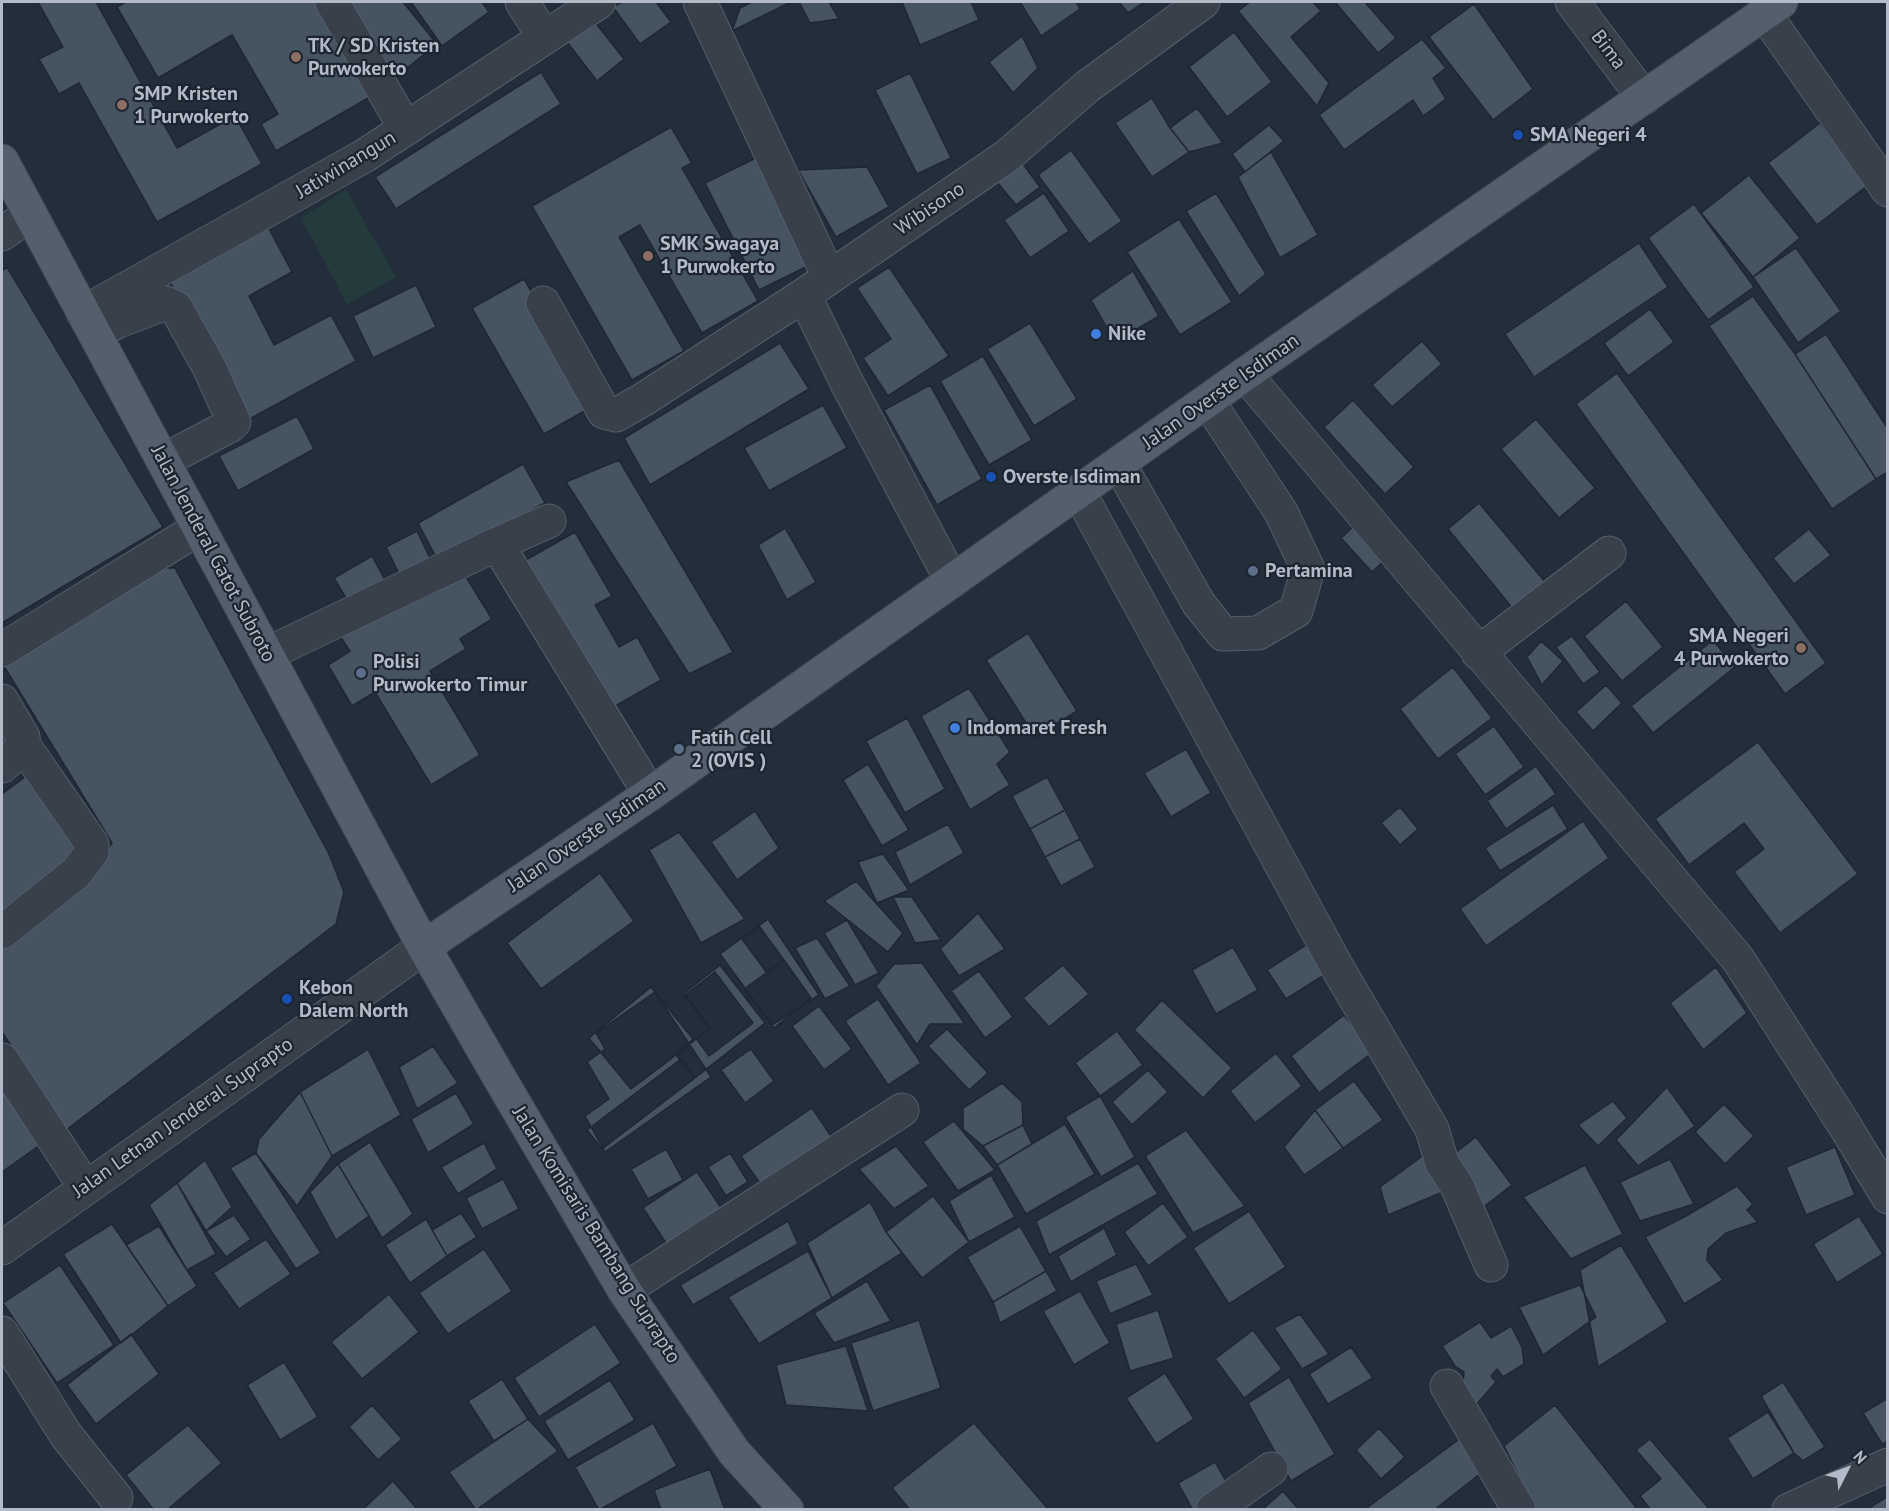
<!DOCTYPE html>
<html>
<head>
<meta charset="utf-8">
<style>
	body { margin:0 }
	#map { position:relative; width:1889px; height:1511px; overflow:hidden; background:#232e3b; font-family:"PT Sans",sans-serif }
	canvas { display:block }
	.frame { position:absolute; inset:0; border:3px solid #b2bbc7; pointer-events:none }
	.north { position:absolute; left:1817px; top:1439px; width:60px; height:60px; -webkit-text-stroke:4px #1c2530; paint-order:stroke; rotate:48deg; font-size:16px; font-weight:700; line-height:24px; text-align:center; color:#b2bbc7 }
	.north::after { content:''; display:block; margin:auto; width:21px; height:27px; background:#b2bbc7; clip-path:polygon(50% 0,100% 100%,50% 72%,0 100%) }
</style>
</head>
<body>
<div id="map">
<canvas width="1889" height="1511"></canvas>
<div class="frame"></div>
<div class="north">N</div>
</div>
<script>
const c = document.querySelector('canvas').getContext('2d');
c.lineJoin = 'round';
function fill(path, color) {
  c.fillStyle = color;
  c.fill(path, 'evenodd');
}
function poly(rows) {
  const path = new Path2D();
  for (const r of rows) {
    path.moveTo(r[0], r[1]);
    for (let i = 2; i < r.length; i += 2) path.lineTo(r[i], r[i + 1]);
  }
  return path;
}
function stroke(path, color, width, dash) {
  c.strokeStyle = color;
  c.lineWidth = width;
  c.lineCap = dash ? 'butt' : 'round';
  c.setLineDash(dash || []);
  c.stroke(path);
}
function label(font, color, halo, rows, align = 'center') {
  c.font = font + ' "PT Sans",sans-serif';
  c.lineWidth = 4.5;
  c.setLineDash([]);
  c.textBaseline = 'middle';
  c.strokeStyle = halo;
  c.fillStyle = color;
  for (const [text, x, y, turn = 0] of rows) {
    c.save();
    c.translate(x, y);
    c.rotate((+turn || 0) * Math.PI / 180);
    c.textAlign = isNaN(turn) ? turn : align;
    if (halo) c.strokeText(text, 0, 0);
    c.fillText(text, 0, 0);
    c.restore();
  }
}
const green = poly([
	[346,190,396,277,347,304,301,218]
]);
const building = poly([
	[38,2,96,2,177,148,235,116,262,164,157,222,79,83,59,94,39,59,63,47,38,2],
	[126,2,315,2,370,97,276,151,261,124,278,114,232,35,158,78,117,7,126,2],
	[338,2,403,2,437,44,396,77,336,4,338,2],
	[411,2,482,2,489,12,442,46,411,2],
	[622,2,656,2,671,22,640,44,613,7,622,2],
	[752,2,791,2,732,31,740,8,752,2],
	[799,2,829,2,839,19,810,23,799,2],
	[902,2,971,2,979,20,920,45,902,2],
	[1020,2,1076,2,1080,9,1041,36,1020,2],
	[1119,2,1145,2,1128,13,1119,2],
	[1250,2,1313,2,1321,11,1291,37,1329,83,1317,106,1238,11,1250,2],
	[1335,2,1365,2,1396,38,1378,53,1335,2],
	[1474,4,1533,89,1493,120,1429,37,1474,4],
	[594,21,624,59,597,81,567,42,594,21],
	[1234,32,1272,82,1227,117,1189,67,1234,32],
	[1022,36,1038,68,1013,93,989,62,1022,36],
	[1422,39,1446,68,1433,78,1446,99,1423,116,1413,100,1344,150,1319,115,1422,39],
	[541,72,561,104,396,209,375,177,541,72],
	[910,73,951,158,917,174,875,90,910,73],
	[1152,98,1170,128,1189,152,1152,177,1115,123,1152,98],
	[1197,108,1223,143,1189,152,1170,128,1197,108],
	[1820,123,1868,185,1817,225,1768,163,1820,123],
	[1269,125,1284,141,1245,172,1232,154,1269,125],
	[671,127,692,163,682,168,758,301,702,333,640,225,619,237,684,351,632,380,532,206,671,127],
	[1071,150,1122,221,1089,244,1038,175,1071,150],
	[1271,152,1318,235,1280,258,1238,177,1271,152],
	[762,155,816,262,759,290,705,183,762,155],
	[1020,160,1040,187,1016,205,997,182,1020,160],
	[867,167,889,207,836,237,798,170,867,167],
	[1749,175,1800,238,1753,277,1701,213,1749,175],
	[1044,193,1069,231,1030,258,1004,220,1044,193],
	[1216,193,1266,274,1239,296,1186,211,1216,193],
	[1694,204,1754,287,1708,320,1648,238,1694,204],
	[1179,219,1232,302,1180,335,1127,252,1179,219],
	[267,225,292,272,249,296,274,345,331,315,356,361,244,422,168,278,267,225],
	[1639,243,1668,287,1534,377,1505,334,1639,243],
	[1796,248,1841,311,1798,343,1753,277,1796,248],
	[7,267,163,527,2,623,2,271,7,267],
	[889,267,949,356,888,396,863,358,891,339,857,288,889,267],
	[1133,271,1159,316,1115,342,1091,300,1133,271],
	[524,279,595,405,544,434,472,308,524,279],
	[416,285,436,327,373,358,353,316,416,285],
	[1753,296,1795,354,1876,479,1832,509,1709,326,1753,296],
	[1650,309,1674,342,1628,376,1604,343,1650,309],
	[1030,323,1077,399,1034,426,987,349,1030,323],
	[1826,334,1888,429,1888,472,1876,479,1795,354,1826,334],
	[1422,341,1442,364,1392,407,1372,385,1422,341],
	[780,343,809,389,650,485,624,438,780,343],
	[983,356,1032,440,989,465,940,381,983,356],
	[1617,373,1826,663,1785,694,1576,404,1617,373],
	[930,385,982,479,937,505,884,410,930,385],
	[1353,400,1414,467,1385,494,1324,427,1353,400],
	[823,405,847,448,769,491,744,448,823,405],
	[297,416,314,449,238,491,219,456,297,416],
	[1536,419,1595,488,1559,518,1501,449,1536,419],
	[619,460,733,652,689,674,566,482,619,460],
	[523,464,545,503,438,561,418,523,523,464],
	[1479,503,1546,583,1514,610,1448,529,1479,503],
	[1356,524,1387,558,1372,572,1341,538,1356,524],
	[785,528,816,582,787,600,758,545,785,528],
	[1809,529,1831,555,1794,584,1773,558,1809,529],
	[417,531,431,560,400,576,386,547,417,531],
	[575,532,612,596,595,605,619,647,637,637,661,680,610,709,524,561,575,532],
	[372,556,389,587,352,608,334,578,372,556],
	[458,564,492,619,460,639,466,649,430,671,480,755,431,785,375,692,352,706,328,665,350,651,340,636,458,564],
	[151,568,175,568,329,854,344,892,336,924,66,1130,2,1032,2,946,82,886,112,843,2,663,151,568],
	[1626,601,1663,647,1622,681,1584,636,1626,601],
	[1028,633,1077,711,1035,737,986,660,1028,633],
	[1572,636,1600,672,1583,684,1556,647,1572,636],
	[1713,640,1735,667,1653,733,1631,706,1713,640],
	[1541,641,1563,661,1542,685,1527,657,1541,641],
	[1453,667,1492,718,1438,759,1400,709,1453,667],
	[1606,685,1622,703,1593,731,1576,712,1606,685],
	[969,688,1010,752,997,764,1010,785,970,810,921,716,969,688],
	[907,718,945,789,905,813,866,741,907,718],
	[1494,726,1524,767,1485,795,1455,754,1494,726],
	[1758,742,1858,874,1780,933,1734,872,1764,849,1744,823,1689,865,1655,819,1758,742],
	[1186,749,1211,793,1171,817,1144,773,1186,749],
	[868,764,909,830,882,846,843,780,868,764],
	[1536,766,1556,794,1506,829,1487,801,1536,766],
	[29,774,76,844,70,863,2,914,2,794,29,774],
	[1047,777,1065,810,1030,829,1012,796,1047,777],
	[1553,805,1568,829,1500,871,1485,848,1553,805],
	[1400,807,1418,829,1400,845,1381,823,1400,807],
	[1065,810,1080,839,1045,857,1030,829,1065,810],
	[755,811,779,848,737,880,711,842,755,811],
	[1583,821,1609,858,1486,946,1460,909,1583,821],
	[948,824,964,853,910,885,895,852,948,824],
	[679,832,745,919,701,943,649,850,679,832],
	[1080,839,1095,867,1061,886,1045,857,1080,839],
	[883,854,909,890,877,903,858,862,883,854],
	[600,873,634,921,541,989,507,943,600,873],
	[856,881,903,933,888,952,824,901,856,881],
	[893,897,912,897,941,940,915,943,893,897],
	[978,913,1005,949,959,976,940,949,978,913],
	[768,919,819,995,772,1025,720,954,768,919],
	[847,920,879,973,855,985,824,933,847,920],
	[759,926,784,960,767,973,742,939,759,926],
	[817,938,850,986,825,999,795,948,817,938],
	[1309,943,1337,967,1286,999,1267,970,1309,943],
	[1233,947,1258,990,1216,1014,1192,970,1233,947],
	[784,960,811,998,774,1028,744,989,784,960],
	[922,963,965,1024,930,1024,917,1045,876,986,894,964,922,963],
	[720,965,765,1023,695,1078,676,1055,710,1028,683,994,720,965],
	[1063,965,1089,994,1049,1027,1023,998,1063,965],
	[1716,967,1747,1013,1703,1050,1670,1003,1716,967],
	[979,971,1013,1017,985,1038,951,991,979,971],
	[715,972,753,1023,709,1056,696,1038,710,1028,685,995,715,972],
	[651,987,693,1039,676,1055,631,1089,589,1038,651,987],
	[655,992,711,1077,605,1152,585,1116,609,1099,587,1062,605,1049,596,1033,655,992],
	[878,999,921,1063,888,1085,845,1021,878,999],
	[1162,1000,1232,1068,1203,1098,1134,1030,1162,1000],
	[819,1006,852,1049,824,1070,792,1026,819,1006],
	[1344,1015,1373,1052,1319,1093,1291,1056,1344,1015],
	[947,1029,988,1073,969,1090,928,1046,947,1029],
	[1117,1031,1143,1065,1100,1096,1075,1063,1117,1031],
	[433,1046,458,1083,417,1109,399,1067,433,1046],
	[368,1049,401,1115,332,1156,300,1092,368,1049],
	[751,1049,774,1081,745,1103,721,1070,751,1049],
	[1276,1053,1302,1086,1255,1123,1230,1091,1276,1053],
	[681,1059,695,1078,602,1149,587,1130,681,1059],
	[1148,1070,1168,1092,1132,1125,1112,1102,1148,1070],
	[1354,1081,1383,1120,1343,1148,1315,1110,1354,1081],
	[1002,1083,1022,1102,1023,1125,983,1146,963,1129,963,1108,1002,1083],
	[1667,1087,1695,1126,1638,1166,1616,1140,1667,1087],
	[2,1089,40,1145,2,1172,2,1089],
	[300,1092,332,1156,297,1206,256,1153,259,1139,300,1092],
	[456,1093,474,1124,428,1153,411,1119,456,1093],
	[1100,1096,1135,1157,1101,1177,1065,1117,1100,1096],
	[1613,1101,1627,1118,1598,1146,1578,1125,1613,1101],
	[1724,1104,1754,1136,1725,1164,1695,1132,1724,1104],
	[812,1108,837,1145,766,1192,741,1156,812,1108],
	[1315,1110,1343,1148,1304,1175,1284,1147,1315,1110],
	[954,1121,995,1170,958,1191,923,1142,954,1121],
	[1065,1124,1095,1174,1026,1214,997,1165,1065,1124],
	[1023,1125,1032,1144,997,1165,983,1146,1023,1125],
	[1186,1130,1245,1206,1193,1233,1145,1156,1186,1130],
	[1476,1137,1512,1185,1478,1211,1442,1163,1476,1137],
	[370,1142,413,1214,382,1238,338,1164,370,1142],
	[484,1143,497,1169,458,1194,441,1167,484,1143],
	[896,1146,929,1186,894,1209,859,1169,896,1146],
	[1835,1147,1855,1195,1806,1215,1786,1167,1835,1147],
	[666,1149,683,1180,648,1199,631,1169,666,1149],
	[1428,1152,1457,1186,1388,1215,1380,1187,1428,1152],
	[256,1153,321,1253,296,1269,230,1168,256,1153],
	[730,1153,748,1182,726,1196,708,1167,730,1153],
	[1670,1159,1694,1204,1640,1221,1620,1182,1670,1159],
	[205,1160,232,1207,206,1231,177,1183,205,1160],
	[1138,1163,1158,1194,1049,1255,1036,1221,1138,1163],
	[338,1164,369,1216,336,1240,310,1192,338,1164],
	[1585,1165,1623,1234,1571,1259,1523,1197,1585,1165],
	[697,1172,728,1218,674,1255,643,1208,697,1172],
	[991,1175,1015,1217,969,1242,949,1201,991,1175],
	[503,1179,519,1209,482,1229,466,1198,503,1179],
	[177,1183,216,1254,187,1270,149,1205,177,1183],
	[1737,1186,1753,1204,1747,1210,1758,1222,1726,1233,1708,1249,1707,1260,1723,1280,1684,1304,1645,1237,1686,1216,1737,1186],
	[933,1196,969,1242,922,1278,886,1232,933,1196],
	[870,1202,886,1232,902,1253,832,1298,807,1243,870,1202],
	[1163,1203,1188,1237,1148,1266,1124,1232,1163,1203],
	[1249,1211,1286,1267,1229,1304,1193,1248,1249,1211],
	[461,1213,477,1237,447,1256,432,1230,461,1213],
	[234,1215,251,1239,226,1257,206,1231,234,1215],
	[1859,1216,1883,1254,1837,1283,1813,1244,1859,1216],
	[426,1219,447,1256,410,1283,385,1245,426,1219],
	[788,1221,798,1244,693,1305,680,1285,788,1221],
	[112,1224,168,1306,121,1343,63,1254,112,1224],
	[159,1226,197,1286,168,1306,126,1245,159,1226],
	[1020,1226,1046,1271,993,1302,967,1257,1020,1226],
	[1104,1228,1117,1255,1071,1282,1058,1256,1104,1228],
	[266,1239,291,1274,239,1309,213,1273,266,1239],
	[1621,1245,1668,1322,1598,1367,1580,1270,1621,1245],
	[484,1249,512,1291,448,1334,419,1293,484,1249],
	[808,1251,832,1298,759,1344,728,1297,808,1251],
	[1136,1264,1153,1295,1110,1314,1096,1281,1136,1264],
	[60,1265,114,1345,57,1383,3,1303,60,1265],
	[1046,1271,1057,1291,1000,1323,993,1302,1046,1271],
	[867,1281,891,1321,834,1343,814,1313,867,1281],
	[1580,1285,1596,1317,1543,1355,1519,1307,1580,1285],
	[1080,1291,1110,1343,1074,1365,1043,1311,1080,1291],
	[389,1294,419,1332,362,1379,331,1342,389,1294],
	[1158,1310,1174,1358,1130,1371,1116,1324,1158,1310],
	[1300,1314,1329,1354,1302,1369,1274,1328,1300,1314],
	[919,1320,941,1388,873,1411,851,1343,919,1320],
	[1480,1322,1491,1338,1511,1326,1522,1347,1524,1364,1503,1377,1497,1369,1491,1376,1496,1382,1476,1405,1463,1383,1464,1372,1455,1366,1442,1346,1480,1322],
	[595,1324,621,1363,539,1417,514,1378,595,1324],
	[1253,1330,1282,1369,1244,1398,1215,1359,1253,1330],
	[131,1334,159,1374,96,1424,67,1385,131,1334],
	[846,1346,868,1411,786,1405,776,1365,846,1346],
	[1351,1347,1373,1378,1328,1404,1309,1374,1351,1347],
	[284,1362,318,1417,280,1440,247,1385,284,1362],
	[1165,1373,1194,1419,1156,1444,1126,1398,1165,1373],
	[1289,1377,1335,1454,1291,1481,1248,1403,1289,1377],
	[502,1379,528,1419,494,1441,468,1401,502,1379],
	[610,1380,635,1420,568,1460,544,1421,610,1380],
	[1783,1382,1825,1447,1803,1461,1794,1453,1761,1396,1783,1382],
	[1888,1398,1888,1441,1882,1444,1863,1413,1888,1398],
	[372,1405,402,1439,378,1460,349,1427,372,1405],
	[1555,1405,1638,1510,1535,1510,1504,1446,1555,1405],
	[1768,1412,1794,1453,1753,1479,1727,1438,1768,1412],
	[528,1419,558,1451,476,1510,449,1472,528,1419],
	[653,1423,677,1466,599,1510,575,1467,653,1423],
	[974,1423,1049,1510,910,1510,892,1488,974,1423],
	[188,1425,222,1463,167,1510,154,1510,126,1475,188,1425],
	[1379,1428,1405,1457,1381,1479,1356,1450,1379,1428],
	[1466,1434,1490,1466,1434,1510,1364,1510,1466,1434],
	[1650,1439,1710,1510,1651,1510,1640,1496,1661,1479,1636,1450,1650,1439],
	[1215,1462,1236,1499,1217,1510,1193,1510,1178,1483,1215,1462],
	[710,1469,725,1510,661,1510,654,1490,710,1469],
	[393,1481,418,1510,362,1510,393,1481],
	[1283,1491,1299,1510,1262,1510,1283,1491],
	[1888,1496,1888,1510,1866,1510,1888,1496]
]);
const minor = poly([
	[332,2,406,129],
	[522,2,544,37],
	[700,2,829,277],
	[1572,2,1644,98],
	[1764,13,1888,190],
	[2,234,30,214],
	[804,295,848,385,952,581],
	[543,303,604,412,616,415,644,399,804,295,1007,156,1088,86,1203,2],
	[83,313,364,156,599,2],
	[95,334,116,322,166,303,176,308,209,367,234,422,231,425,163,461],
	[1245,374,1738,959,1845,1126,1888,1197],
	[1119,464,1199,604,1223,634,1258,633,1296,611,1308,569,1281,512,1208,401],
	[1079,492,1337,967,1432,1129,1442,1163,1457,1186,1491,1265],
	[497,544,650,794],
	[2,650,199,528],
	[1478,653,1609,553],
	[267,654,497,544,549,521],
	[2,701,23,737,24,746,2,766],
	[2,932,76,873,92,852,92,844,24,746],
	[2,1060,85,1187],
	[2,1248,424,947],
	[624,1290,902,1110],
	[2,1333,66,1435,116,1498],
	[1447,1386,1519,1510],
	[1213,1510,1271,1469],
	[1789,1510,1888,1465]
]);
const major = poly([
	[2,161,424,947,499,1077,624,1290,734,1452,787,1510],
	[424,947,650,794,1245,374,1781,2]
]);
const markers = [
	[296,57,6,"#8d6e63"],
	[122,105,6,"#8d6e63"],
	[1518,135,6,"#1a4fb4"],
	[648,256,6,"#8d6e63"],
	[1096,334,6,"#3f7fe0"],
	[991,477,6,"#1a4fb4"],
	[1253,571,6,"#5c6f8a"],
	[1801,648,6,"#8d6e63"],
	[361,673,6,"#5c6f8a"],
	[955,728,6,"#3f7fe0"],
	[679,749,6,"#5c6f8a"],
	[287,999,6,"#1a4fb4"]
];
const poiNames = [
	["TK / SD Kristen",308,46],
	["Purwokerto",308,69],
	["SMP Kristen",134,94],
	["1 Purwokerto",134,117],
	["SMA Negeri 4",1530,135],
	["SMK Swagaya",660,244],
	["1 Purwokerto",660,267],
	["Nike",1108,334],
	["Overste Isdiman",1003,477],
	["Pertamina",1265,571],
	["SMA Negeri",1789,636,"right"],
	["4 Purwokerto",1789,659,"right"],
	["Polisi",373,662],
	["Purwokerto Timur",373,685],
	["Indomaret Fresh",967,728],
	["Fatih Cell",691,738],
	["2 (OVIS )",691,761],
	["Kebon",299,988],
	["Dalem North",299,1011]
];
const streetNames = [
	["Bima",1608,50,53],
	["Jatiwinangun",346,165,-31],
	["Wibisono",930,209,-34],
	["Jalan Overste Isdiman",1221,392,-35],
	["Jalan Jenderal Gatot Subroto",213,554,62],
	["Jalan Overste Isdiman",587,836,-34],
	["Jalan Letnan Jenderal Suprapto",183,1118,-35],
	["Jalan Komisaris Bambang Suprapto",596,1235,58]
];
fill(green, '#253a3c');
fill(building, '#465462');
stroke(building, '#1e2732', 1.5);
stroke(minor, '#555e69', 35);
stroke(major, '#404954', 35);
stroke(minor, '#37404b', 33);
stroke(major, '#555f6b', 33);
for (const [x, y, r, color] of markers) {
  const dot = new Path2D();
  dot.arc(x, y, r, 0, 2 * Math.PI);
  c.fillStyle = color;
  c.fill(dot);
  stroke(dot, '#1c2530', 2);
}
label('bold 20px', '#b2bbc7', '#1c2530', poiNames, 'left');
label('20px', '#b2bbc7', '#1c2530', streetNames);
</script>
</body>
</html>
